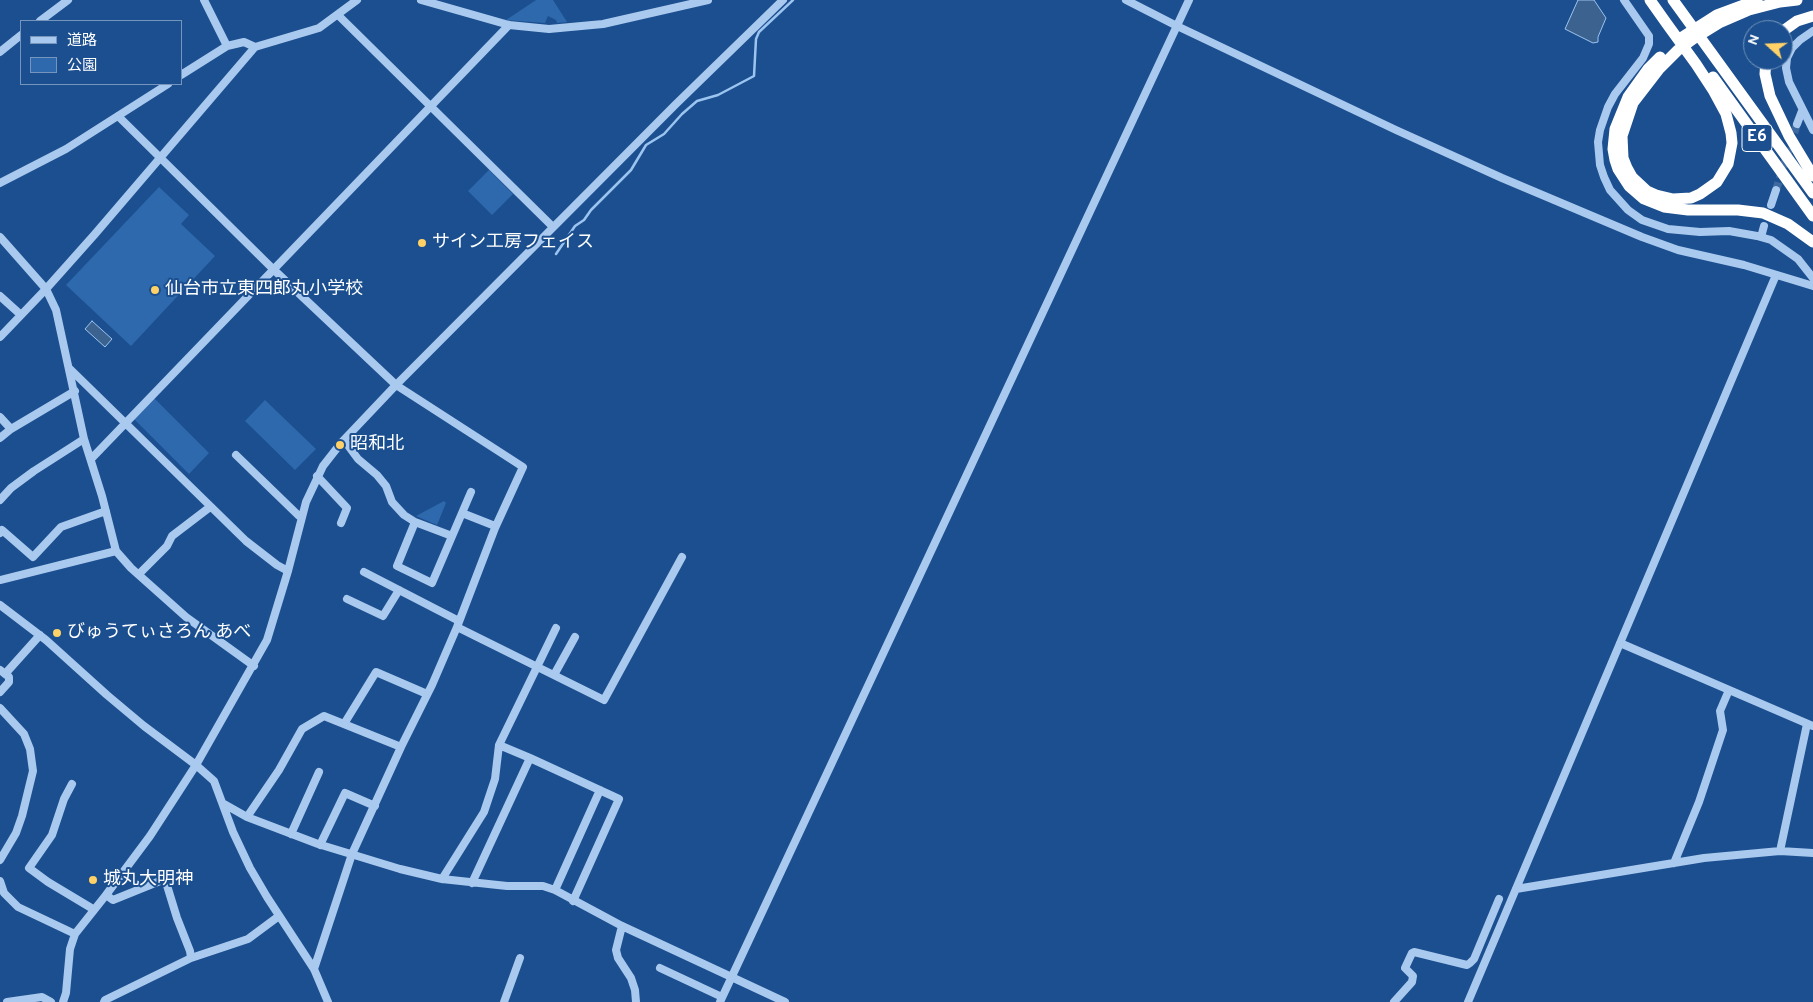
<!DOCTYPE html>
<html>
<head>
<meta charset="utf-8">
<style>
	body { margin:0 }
	#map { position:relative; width:1813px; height:1002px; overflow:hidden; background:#1b4f8f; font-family:Overpass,"Noto Sans JP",sans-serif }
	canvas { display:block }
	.legend { position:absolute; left:20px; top:20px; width:162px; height:65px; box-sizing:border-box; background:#1b4f8f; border:1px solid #7695bc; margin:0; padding:6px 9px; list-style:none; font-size:15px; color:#fff }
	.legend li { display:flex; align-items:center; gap:10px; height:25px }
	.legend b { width:25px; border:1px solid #7695bc }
	.north { position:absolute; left:1743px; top:20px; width:50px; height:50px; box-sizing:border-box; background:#1b4f8f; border:1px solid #7695bc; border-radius:50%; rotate:290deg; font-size:14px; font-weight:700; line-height:20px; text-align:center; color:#fff }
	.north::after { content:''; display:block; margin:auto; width:18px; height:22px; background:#ffd166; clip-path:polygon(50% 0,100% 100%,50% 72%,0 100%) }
</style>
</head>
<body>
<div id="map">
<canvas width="1813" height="1002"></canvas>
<ul class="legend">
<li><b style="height:6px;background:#a9c9ee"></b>道路</li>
<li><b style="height:14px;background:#2e69ad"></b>公園</li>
</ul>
<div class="north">N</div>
</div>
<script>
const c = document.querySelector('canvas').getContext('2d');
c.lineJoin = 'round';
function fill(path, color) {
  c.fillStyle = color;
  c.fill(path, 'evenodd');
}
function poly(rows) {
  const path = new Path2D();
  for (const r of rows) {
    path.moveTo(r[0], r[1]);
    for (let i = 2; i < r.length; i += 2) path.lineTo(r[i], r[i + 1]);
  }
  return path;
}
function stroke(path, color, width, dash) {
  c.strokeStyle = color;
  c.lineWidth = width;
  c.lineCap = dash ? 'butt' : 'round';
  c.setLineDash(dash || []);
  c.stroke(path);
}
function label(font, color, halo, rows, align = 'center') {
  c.font = font + ' Overpass,"Noto Sans JP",sans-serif';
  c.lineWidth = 4;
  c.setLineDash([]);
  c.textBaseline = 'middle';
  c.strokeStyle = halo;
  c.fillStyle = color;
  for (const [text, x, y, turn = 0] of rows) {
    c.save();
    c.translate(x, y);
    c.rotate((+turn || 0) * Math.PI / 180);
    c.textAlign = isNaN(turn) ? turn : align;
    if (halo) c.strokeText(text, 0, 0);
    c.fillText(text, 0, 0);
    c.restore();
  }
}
const green = poly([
	[536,0,553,0,567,22,557,23,556,20,548,16,545,23,506,20],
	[489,170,513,194,492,215,468,191],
	[159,187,189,215,181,224,215,256,131,346,66,285],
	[153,397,209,453,189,474,134,419],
	[265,400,316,449,295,470,245,421],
	[444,501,446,503,437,525,416,516]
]);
const water = poly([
	[1578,0,1594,0,1606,18,1598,37,1598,42,1593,43,1565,29,1578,0],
	[92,321,112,339,105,347,85,329,92,321]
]);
const stream = poly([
	[556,254,575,226,584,220,591,210,631,170,646,145,664,134,682,114,697,101,718,95,754,76,756,39,759,32,793,0]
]);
const minorTunnel = poly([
	[1776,190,1797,124]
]);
const minor = poly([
	[204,0,227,46],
	[421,0,509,25,549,29,603,24,708,0],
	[1126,0,1177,26,1396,130,1502,178,1642,237,1678,250,1744,265,1813,286],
	[1624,0,1649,36,1649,44,1643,58,1615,94,1608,107,1600,130,1598,142,1600,165,1604,177,1610,190,1628,210,1642,220,1668,229,1700,232,1729,231,1757,236,1771,240,1798,259,1813,278],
	[338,15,553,227],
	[40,21,68,0],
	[1813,31,1800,40,1792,48,1787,58,1786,68,1789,82,1813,130],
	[0,52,21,35],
	[181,75,227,46,244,42,255,47],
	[118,116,273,269,396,385,523,467,495,528,457,627,432,685,401,747,352,854,314,969],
	[1797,124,1802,111],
	[0,183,66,149,168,84],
	[1771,205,1776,190],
	[0,237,46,289,56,310,84,439,102,496,116,551,131,568,186,617,254,666],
	[1761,237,1764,226],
	[0,296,21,315],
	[0,337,46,289,95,234,255,47,319,28,357,0],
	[70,369,246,541,277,565,288,571],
	[0,417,11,429],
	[0,438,11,429,75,391],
	[344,440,358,459,377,475,386,486,392,502,404,515,415,522,452,536],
	[236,455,299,516,302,517],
	[91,459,509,25],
	[317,476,347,508,341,523],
	[0,500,11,488,34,471,84,439],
	[462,513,495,526],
	[415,522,397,566,432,583,471,492],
	[0,533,2,530,33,557,61,527,106,511],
	[364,572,459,621],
	[139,574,167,546,172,536,210,507],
	[0,580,116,551],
	[347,599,383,616,399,590],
	[0,605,46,640,107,695,144,726,196,765,214,781,233,832,250,868,267,897,314,969,328,1002],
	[457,627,604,700,682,557],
	[1620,643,1813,726],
	[0,670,9,677,9,682,0,692],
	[5,674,40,635],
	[554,675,575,637],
	[0,708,24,734,30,749,33,771,22,816,16,833,0,860],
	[344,724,376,672,427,694],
	[530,758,619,799,573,901],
	[72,784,64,799,52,835,29,868,48,882,93,909],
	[224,804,247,817,318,844,400,869,442,879,507,886,543,886,555,890,622,926,785,1002],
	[247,817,279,770,302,729,324,716,401,747],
	[291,834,319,772],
	[320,845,345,793,375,806],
	[1780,851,1807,724],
	[1674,863,1699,802,1723,730,1720,711,1729,690],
	[442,879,484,812,495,779,499,745,556,628],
	[0,881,4,893,18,907,75,934],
	[472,883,530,758,499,745],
	[1516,889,1704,858,1780,851,1813,853],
	[555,890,600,790],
	[106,895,113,900,165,879,177,918,190,951,191,958],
	[622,926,616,950,618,958,631,978,635,990,636,1002],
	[660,968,722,997],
	[7,1002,42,997,51,1002],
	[63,1002,66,993,70,949,75,934,106,895,150,836,196,765,267,640,288,571,306,502,323,466,341,443,396,385,676,104,783,0],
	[104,1002,105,1000,191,958,248,939,279,916],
	[504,1002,520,958],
	[720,1002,1189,0],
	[1394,1002,1412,982,1413,976,1405,968,1412,953,1414,952,1467,965,1470,963,1474,959,1499,899],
	[1468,1002,1776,275]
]);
const highway = poly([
	[1650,0,1667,24,1696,64,1713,90,1726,114,1731,133,1732,143,1728,164,1717,182,1700,194,1691,198,1673,199,1656,195,1647,191,1632,177,1627,168,1623,158,1622,136,1633,103,1660,68,1678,50,1693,39,1719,23,1749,10,1780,2,1797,0],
	[1673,0,1813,193],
	[1783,31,1797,21,1813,16],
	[1681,38,1717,15,1757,0],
	[1660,57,1648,69,1628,97,1615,129,1613,149,1615,160,1618,169,1629,186,1644,199,1664,207,1688,210,1738,210,1763,213,1788,224,1813,242],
	[1766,60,1765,74,1770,96,1789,136,1813,176],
	[1713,77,1813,216]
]);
const markers = [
	[422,243,5,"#ffd166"],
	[155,290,5,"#ffd166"],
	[340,445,5,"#ffd166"],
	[57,633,5,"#ffd166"],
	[93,880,5,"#ffd166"]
];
const shields = [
	[1757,138,30]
];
const shieldNames = [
	["E6",1757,138]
];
const poiNames = [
	["サイン工房フェイス",432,243],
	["仙台市立東四郎丸小学校",165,290],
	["昭和北",350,445],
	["びゅうてぃさろん あべ",67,633],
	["城丸大明神",103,880]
];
fill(green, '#2e69ad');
fill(water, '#3c6290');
stroke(water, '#9cc4f0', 1);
stroke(stream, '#9cc4f0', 2.5);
stroke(minorTunnel, '#3d69a0', 8, [8, 4]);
stroke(minor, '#a9c9ee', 8);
stroke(highway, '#fff', 11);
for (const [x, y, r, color] of markers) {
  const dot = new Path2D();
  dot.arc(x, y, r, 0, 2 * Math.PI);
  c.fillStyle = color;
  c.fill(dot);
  stroke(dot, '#1b4f8f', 2);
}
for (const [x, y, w] of shields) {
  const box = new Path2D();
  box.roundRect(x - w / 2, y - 13.5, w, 27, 4);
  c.fillStyle = '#1b4f8f';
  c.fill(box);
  stroke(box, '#fff', 1);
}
label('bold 16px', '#fff', null, shieldNames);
label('18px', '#fff', '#1b4f8f', poiNames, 'left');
</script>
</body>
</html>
